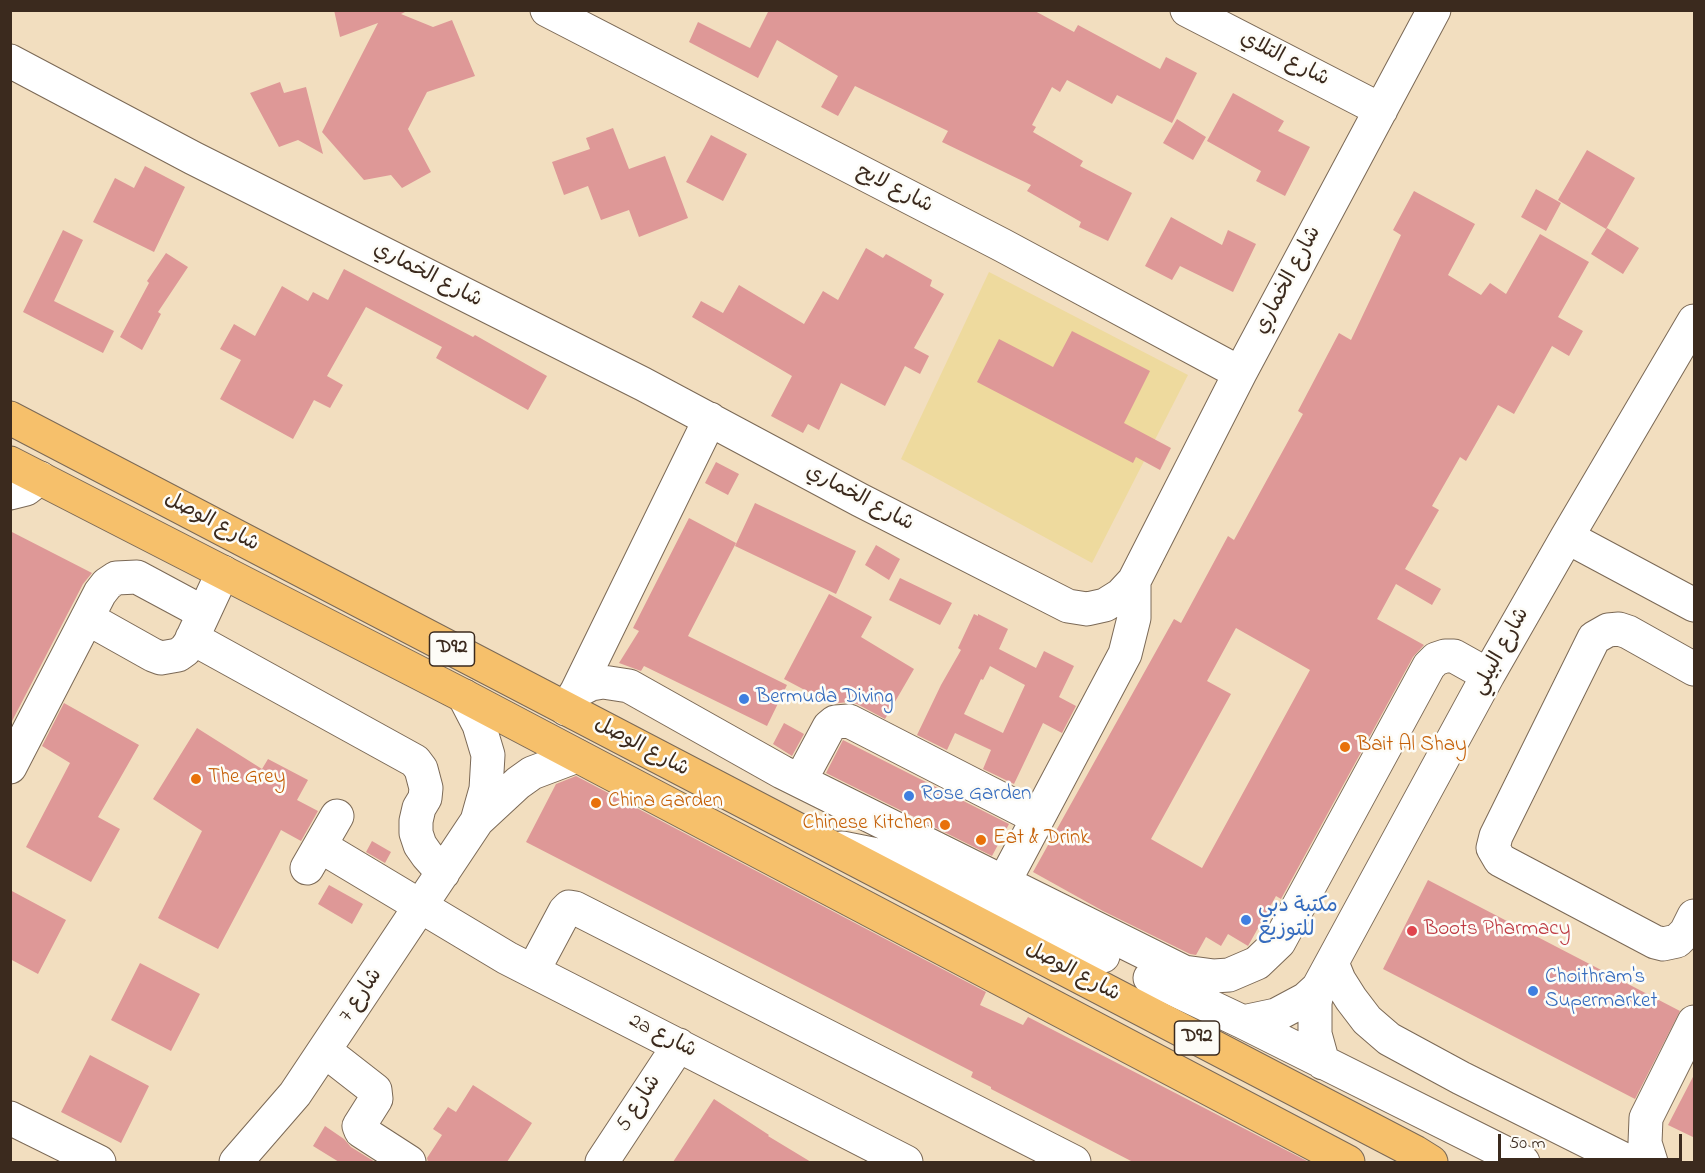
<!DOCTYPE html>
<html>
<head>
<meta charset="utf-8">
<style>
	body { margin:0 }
	#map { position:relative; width:1705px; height:1173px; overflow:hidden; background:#f2debf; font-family:"Indie Flower",sans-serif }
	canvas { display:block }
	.frame { position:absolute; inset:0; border:12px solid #3b2a1e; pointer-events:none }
	.scale { position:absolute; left:1498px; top:1134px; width:184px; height:27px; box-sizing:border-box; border:3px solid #3b2a1e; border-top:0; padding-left:8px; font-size:18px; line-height:21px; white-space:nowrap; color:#3b2a1e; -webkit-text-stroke:4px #fdfcf7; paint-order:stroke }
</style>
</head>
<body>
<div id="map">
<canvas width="1705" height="1173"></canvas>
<div class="frame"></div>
<div class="scale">50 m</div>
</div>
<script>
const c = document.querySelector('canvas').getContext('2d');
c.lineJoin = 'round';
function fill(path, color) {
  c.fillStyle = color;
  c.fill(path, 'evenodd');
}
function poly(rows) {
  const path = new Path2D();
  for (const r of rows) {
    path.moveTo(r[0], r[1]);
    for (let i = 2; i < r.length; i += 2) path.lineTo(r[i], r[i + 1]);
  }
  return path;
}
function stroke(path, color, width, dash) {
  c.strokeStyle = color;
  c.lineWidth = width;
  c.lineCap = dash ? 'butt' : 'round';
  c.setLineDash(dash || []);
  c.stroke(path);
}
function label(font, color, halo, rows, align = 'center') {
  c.font = font + ' "Indie Flower","Playpen Sans Arabic",sans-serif';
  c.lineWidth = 5;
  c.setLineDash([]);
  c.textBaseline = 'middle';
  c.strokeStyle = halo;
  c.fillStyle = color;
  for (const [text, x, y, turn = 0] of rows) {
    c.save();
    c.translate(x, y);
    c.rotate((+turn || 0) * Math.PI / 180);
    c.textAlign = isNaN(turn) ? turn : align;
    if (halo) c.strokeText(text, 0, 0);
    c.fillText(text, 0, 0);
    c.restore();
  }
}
const sand = poly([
	[989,272,1188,375,1092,563,901,459]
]);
const building = poly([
	[334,10,405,10,405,12,401,14,433,27,452,20,475,76,427,92,408,129,431,172,402,188,391,175,364,180,322,132,378,23,340,37],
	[769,10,1033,10,1074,32,1078,25,1160,69,1166,57,1197,73,1172,123,1117,95,1112,104,1067,80,1060,92,1052,87,1032,125,1036,127,1033,132,1083,161,1080,166,1132,193,1108,241,1079,227,1081,222,1027,191,1031,185,942,142,948,131,855,86,838,116,821,107,838,76,777,40,758,78,689,42,698,22,750,48],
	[280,82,284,93,306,87,323,154,298,140,279,147,250,93],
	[1233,93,1284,121,1278,131,1310,147,1285,196,1256,181,1261,171,1207,141],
	[1177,119,1206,137,1193,160,1163,143],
	[613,128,629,169,665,156,688,218,639,237,629,210,601,220,588,186,564,195,552,162,590,149,586,138],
	[711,135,747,154,723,201,686,182],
	[1587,150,1635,178,1606,229,1558,200],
	[145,166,185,187,154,252,93,222,115,178,134,188],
	[1536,189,1561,203,1546,231,1521,217],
	[1414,191,1475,224,1448,275,1481,295,1490,283,1506,294,1540,234,1589,262,1558,317,1583,331,1569,356,1552,346,1514,414,1498,405,1466,461,1460,457,1432,506,1439,510,1405,569,1441,589,1432,605,1396,584,1377,619,1424,645,1413,657,1281,899,1276,896,1248,946,1228,934,1221,946,1206,937,1196,955,1190,954,1103,911,1033,872,1174,619,1181,623,1228,536,1234,540,1303,414,1298,411,1339,333,1351,340,1401,235,1393,230],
	[1236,628,1310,670,1202,868,1151,839,1231,694,1207,681],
	[1171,217,1222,245,1228,230,1256,244,1233,292,1180,266,1172,280,1145,266],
	[1607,228,1639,248,1623,274,1591,254],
	[63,230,83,240,54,301,114,331,103,353,23,312],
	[866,248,883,258,886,254,932,280,930,286,944,294,914,348,929,356,920,374,905,366,885,406,841,383,819,430,808,424,803,433,771,416,792,376,692,317,701,301,723,313,739,285,804,324,823,291,838,300],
	[166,253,188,267,158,312,161,314,142,350,120,337,149,283,147,281],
	[344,269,473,337,475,335,547,376,528,410,436,358,442,347,366,307,327,376,343,385,330,408,314,400,293,439,220,399,241,360,220,349,234,324,255,336,282,286,308,301,313,292,328,300],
	[1072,331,1150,371,1124,423,1171,448,1160,470,1136,457,1133,463,977,382,999,339,1053,367],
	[716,462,739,474,728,495,705,483],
	[755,503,856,551,836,594,735,546],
	[689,518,736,543,688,636,787,685,767,726,644,666,641,671,619,663,639,631,633,628],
	[10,531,92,573,83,584,10,725],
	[876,545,900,559,889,580,865,565],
	[900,578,952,603,940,625,889,600],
	[829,594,872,617,861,637,914,669,885,719,857,704,848,702,831,704,784,679],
	[974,614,978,616,978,614,1008,629,999,649,1036,668,1044,651,1074,666,1059,697,1076,706,1062,733,1043,723,1014,784,983,769,991,750,955,733,947,750,917,735,941,685,961,650,958,648],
	[990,666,1025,685,1003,733,964,714,981,679,983,680],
	[64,703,139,745,98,817,120,829,91,882,26,847,70,763,42,746],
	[784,723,804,734,792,756,773,744],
	[197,728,262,769,268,759,308,780,297,800,318,811,301,841,281,830,218,949,158,918,202,831,153,799],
	[843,740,1009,824,992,856,826,773],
	[576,776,986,992,980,1005,1023,1025,1028,1017,1309,1162,1133,1162,991,1089,991,1087,971,1077,973,1072,526,842,556,784],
	[372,841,391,852,385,863,366,852],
	[1428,880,1680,1011,1635,1099,1383,969],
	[329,885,363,904,352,924,318,904],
	[10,890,66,920,38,974,10,959],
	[140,963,200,994,171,1051,111,1020],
	[90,1055,149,1086,121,1143,61,1112],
	[1695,1073,1695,1138,1668,1125],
	[473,1085,532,1123,507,1162,428,1162,427,1158,442,1135,433,1129,448,1107,456,1112],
	[714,1099,769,1135,768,1136,811,1162,673,1162],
	[325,1126,344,1139,351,1147,375,1162,339,1162,313,1146]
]);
const minor = poly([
	[547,10,1002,245,1240,373],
	[1187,10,1381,110],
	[10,61,193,158,643,384,860,500,1068,606,1087,609,1105,605,1121,595,1134,581,1240,373,1434,10],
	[10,493,26,489,40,478],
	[1567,537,1694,605],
	[87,618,153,655,161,658,178,655,185,650,190,643,223,572],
	[192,638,415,761,421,769,426,788,425,798,419,808,416,821,416,833,420,845,427,855,443,873],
	[1694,669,1628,632,1619,629,1608,630,1594,638,1496,836,1493,848,1500,860,1655,942,1663,944,1677,941,1686,932,1694,916],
	[577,691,710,419],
	[464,696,479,725,488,755,486,789,477,821],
	[566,709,577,691,591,684,603,682,629,686,782,772,1184,972,1214,976,1229,975,1257,963,1279,942,1429,666,1436,659,1445,656,1454,656,1488,675],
	[10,767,100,593,107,584,116,578,137,577,204,613],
	[800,781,829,727,835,722,849,721,1038,818],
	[320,846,507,958,906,1162],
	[842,848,892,858,916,866,1103,956],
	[307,868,337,816],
	[1004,882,1125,654,1134,618,1134,581],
	[1332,963,1339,980,1351,999,1367,1020,1389,1039,1461,1078,1629,1162],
	[533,971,565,911,569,907,575,908,1074,1162],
	[1150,978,1243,1022,1523,1162],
	[1243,1022,1276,1015,1306,999,1318,988],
	[325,1051,375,1090,376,1099,359,1126,361,1131,409,1162],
	[1323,1063,1315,1034,1315,1003,1318,988,1488,675,1567,537,1694,321],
	[10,1118,99,1162],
	[236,1162,295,1094,477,821,518,783,532,773,577,756],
	[602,1162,679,1045],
	[1651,1162,1645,1143,1646,1118,1694,1022]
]);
const major = poly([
	[10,418,1415,1152,1431,1162],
	[10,463,464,696,1348,1162]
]);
const markers = [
	[744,699,6,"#3f7fe0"],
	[1345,747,6,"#e8710a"],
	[196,779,6,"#e8710a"],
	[909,796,6,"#3f7fe0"],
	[596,803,6,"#e8710a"],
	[945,825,6,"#e8710a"],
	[981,840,6,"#e8710a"],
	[1246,920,6,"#3f7fe0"],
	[1412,931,6,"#e0444e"],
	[1533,991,6,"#3f7fe0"]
];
const shields = [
	[452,649,45],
	[1197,1038,45]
];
const shieldNames = [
	["D92",452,649],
	["D92",1197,1038]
];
const streetNames = [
	["شارع التلاي",1284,60,27],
	["شارع لايح",894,190,27],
	["شارع الخماري",427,276,27],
	["شارع الخماري",1289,281,-62],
	["شارع الخماري",859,499,28],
	["شارع الوصل",211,523,28],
	["شارع البيلي",1502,652,-61],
	["شارع الوصل",641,748,28],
	["شارع الوصل",1072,973,28],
	["شارع 7",362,996,-56],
	["2a شارع",662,1037,27],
	["شارع 5",640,1104,-57]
];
const shopNames = [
	["Bermuda Diving",756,699],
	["Rose Garden",921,796],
	["مكتبة دبي",1258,908],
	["للتوزيع",1258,932],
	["Choithram's",1545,979],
	["Supermarket",1545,1003]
];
const foodNames = [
	["Bait Al Shay",1357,747],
	["The Grey",208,779],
	["China Garden",608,803],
	["Chinese Kitchen",933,825,"right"],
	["Eat & Drink",993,840]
];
const healthNames = [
	["Boots Pharmacy",1424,931]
];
fill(sand, '#eeda9e');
fill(building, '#de9897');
stroke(minor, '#7b6956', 35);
stroke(major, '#7b6956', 35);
stroke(minor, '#fff', 33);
stroke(major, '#f6c06b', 33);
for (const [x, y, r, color] of markers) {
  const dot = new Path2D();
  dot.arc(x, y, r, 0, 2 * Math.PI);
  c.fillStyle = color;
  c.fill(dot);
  stroke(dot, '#fdfcf7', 2);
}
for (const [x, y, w] of shields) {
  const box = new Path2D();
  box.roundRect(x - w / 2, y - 17, w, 34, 4.5);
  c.fillStyle = '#fdfcf7';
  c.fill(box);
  stroke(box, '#3b2a1e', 1.5);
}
label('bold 20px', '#3b2a1e', null, shieldNames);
label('21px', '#3b2a1e', '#fdfcf7', streetNames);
label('21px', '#366cbe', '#fdfcf7', shopNames, 'left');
label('21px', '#c56008', '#fdfcf7', foodNames, 'left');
label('21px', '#be3a42', '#fdfcf7', healthNames, 'left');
</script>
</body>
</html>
